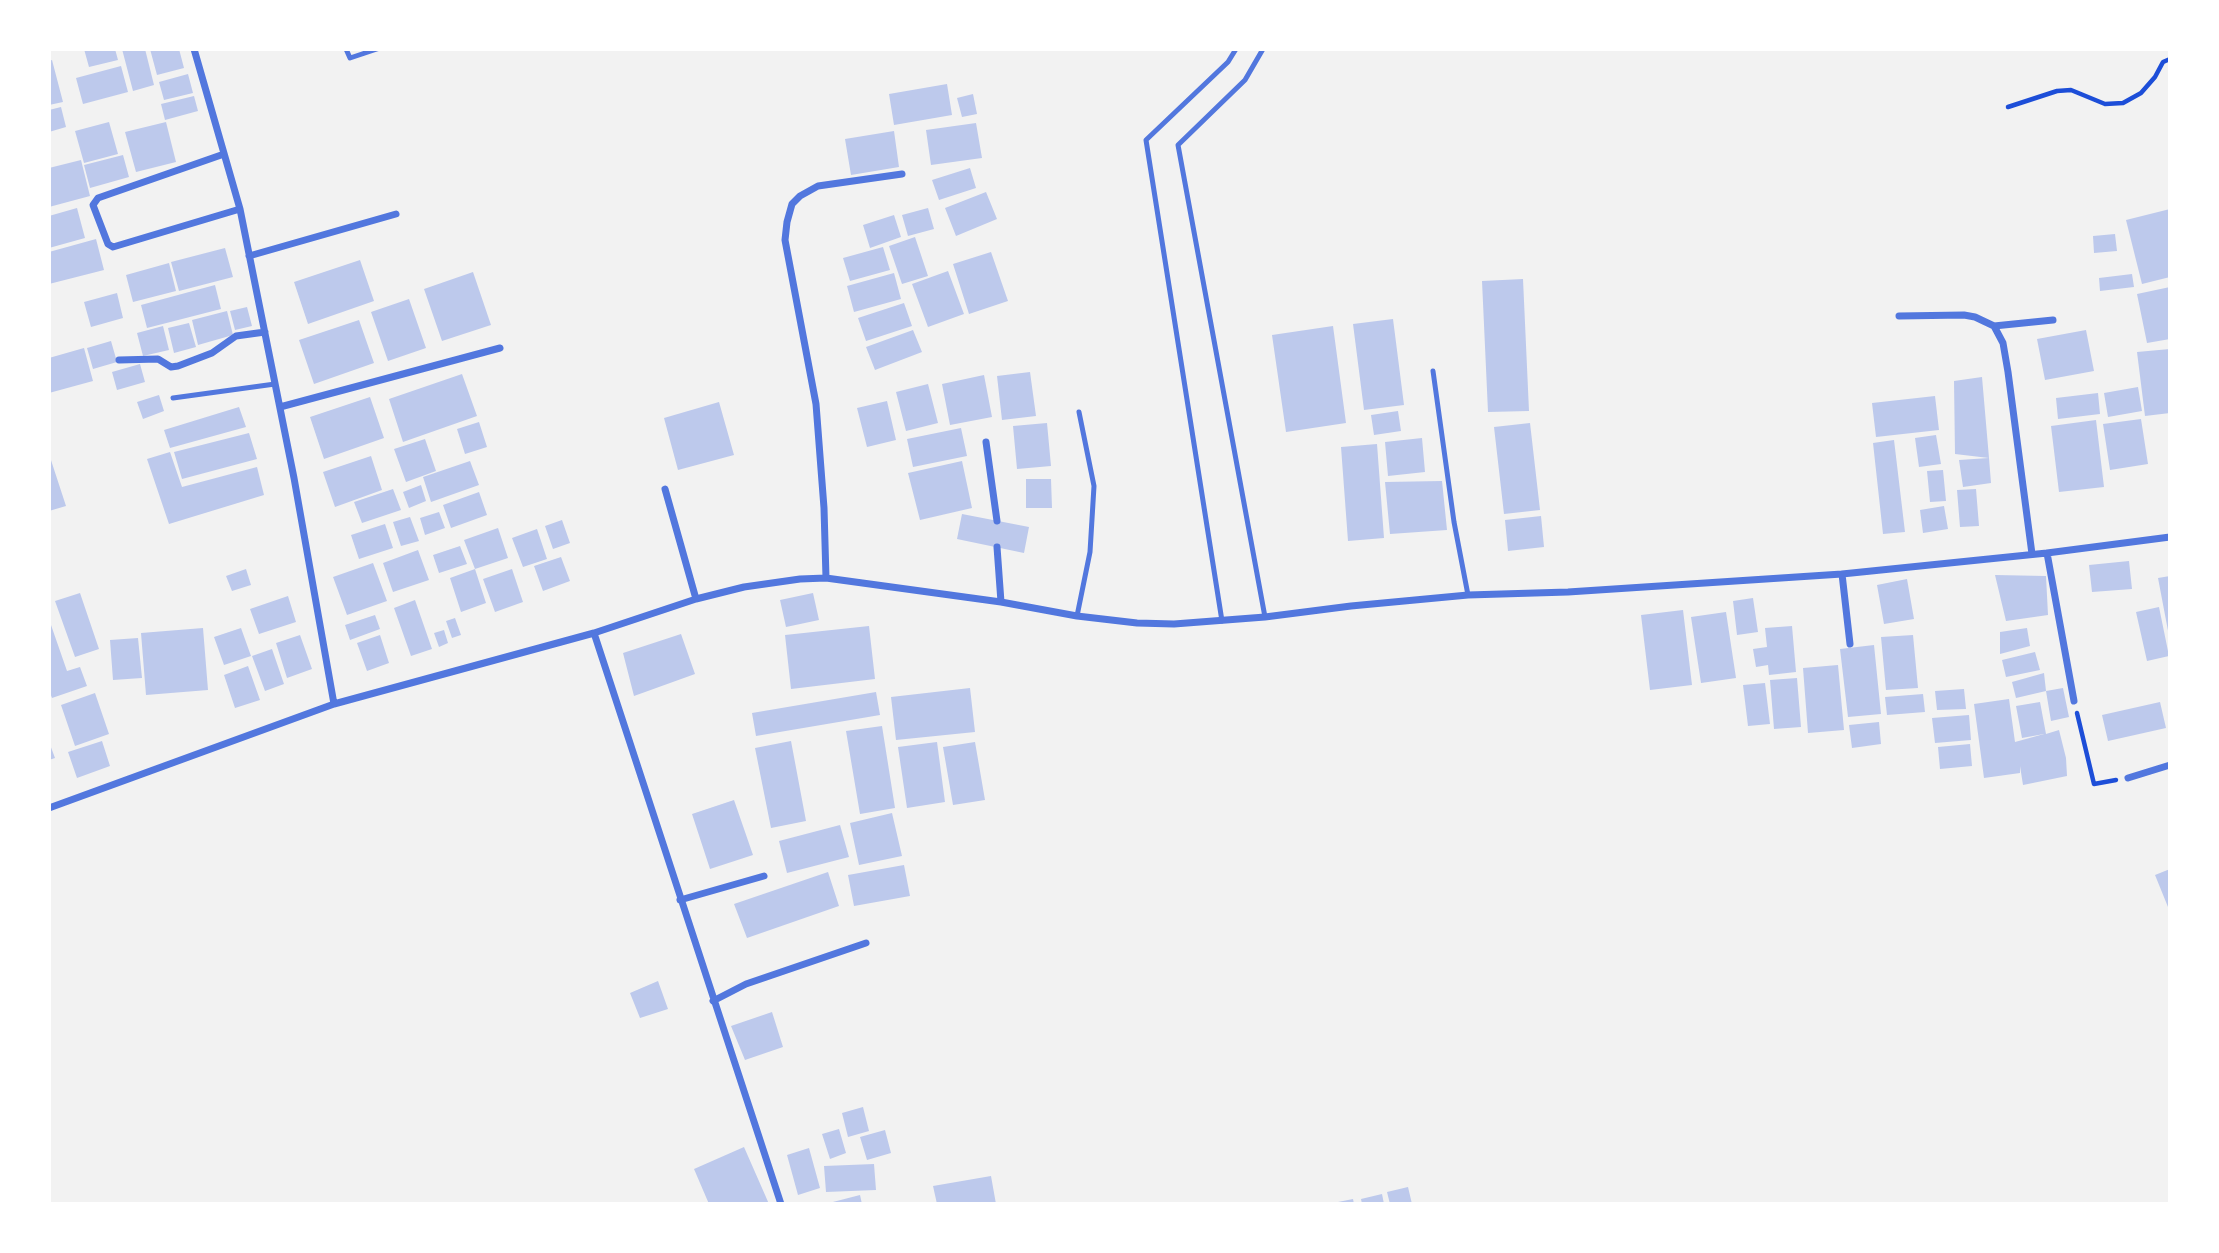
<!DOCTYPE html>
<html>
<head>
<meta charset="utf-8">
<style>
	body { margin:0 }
	#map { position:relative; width:2219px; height:1253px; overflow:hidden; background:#f2f2f2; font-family:"Fira Sans Condensed",sans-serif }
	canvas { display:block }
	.frame { position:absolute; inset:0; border:51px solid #fff; pointer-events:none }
</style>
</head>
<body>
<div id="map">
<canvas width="2219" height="1253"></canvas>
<div class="frame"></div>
</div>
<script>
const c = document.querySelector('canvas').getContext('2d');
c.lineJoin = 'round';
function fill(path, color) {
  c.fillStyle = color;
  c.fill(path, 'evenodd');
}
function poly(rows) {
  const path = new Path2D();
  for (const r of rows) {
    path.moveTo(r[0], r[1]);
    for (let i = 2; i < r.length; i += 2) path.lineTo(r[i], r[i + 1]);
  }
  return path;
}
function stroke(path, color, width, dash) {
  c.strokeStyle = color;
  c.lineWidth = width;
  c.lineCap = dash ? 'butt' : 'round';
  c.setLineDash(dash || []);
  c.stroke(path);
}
const building = poly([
	[84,49,115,49,118,60,89,67],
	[122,49,145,49,154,85,133,91],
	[150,49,179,49,184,68,157,75],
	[52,60,63,102,49,105,49,61],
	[121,66,128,92,83,104,76,78],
	[188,74,193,93,164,100,159,82],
	[947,84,952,115,894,125,889,94],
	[973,94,977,114,962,117,957,98],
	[194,96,198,111,165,120,161,104],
	[61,107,66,127,49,132,49,110],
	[109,122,118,154,84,163,75,131],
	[166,122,176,162,136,172,125,132],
	[976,123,982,158,931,165,926,130],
	[894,131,899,167,851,175,845,139],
	[123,155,129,177,90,188,84,165],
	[81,160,90,196,49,207,49,168],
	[970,168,976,188,939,200,932,180],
	[986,192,997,219,956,236,945,208],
	[77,208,85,238,49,248,49,216],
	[928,208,934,229,908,236,902,215],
	[2170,209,2170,277,2142,284,2126,220],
	[894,215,901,237,870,248,863,225],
	[2115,234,2117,251,2094,253,2093,236],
	[915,237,928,276,902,284,889,246],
	[96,239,104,270,49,284,49,252],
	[883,247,890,270,850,281,843,258],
	[225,248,233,277,179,291,171,262],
	[991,252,1008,301,969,314,953,264],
	[360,260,374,301,308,324,294,282],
	[169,263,176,291,133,302,126,275],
	[948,271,964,314,928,327,912,284],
	[473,272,491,325,442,341,424,289],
	[894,273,901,299,854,312,847,286],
	[2132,274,2134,287,2100,291,2099,278],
	[1523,279,1529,411,1488,412,1482,281],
	[215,285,221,309,147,328,141,305],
	[2170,287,2170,339,2147,343,2137,294],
	[117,293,123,318,91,327,84,302],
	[409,299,426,348,388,361,371,312],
	[904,303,912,326,866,341,858,318],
	[247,307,252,326,235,330,230,311],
	[227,311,233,335,198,345,192,320],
	[1393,319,1404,405,1364,410,1353,324],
	[359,320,374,363,314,384,299,340],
	[189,323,196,347,174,353,168,328],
	[163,326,169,350,143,356,137,333],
	[1333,326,1346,423,1286,432,1272,335],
	[913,330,922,352,875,370,866,347],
	[2086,330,2094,371,2045,380,2037,339],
	[111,341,117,362,93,369,87,348],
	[84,348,93,381,49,393,49,358],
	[2170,349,2170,413,2145,416,2137,352],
	[140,364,145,382,117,390,112,372],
	[1030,372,1036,416,1002,420,997,376],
	[462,374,477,416,403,442,389,399],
	[984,375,992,417,950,425,942,384],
	[1982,377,1989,458,1955,454,1954,381],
	[928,384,938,423,906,431,896,392],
	[2138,387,2142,411,2108,417,2104,393],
	[2098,393,2100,414,2058,419,2056,398],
	[159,395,164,411,143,419,137,402],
	[1935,396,1939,430,1876,437,1872,403],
	[370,397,384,438,324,459,310,417],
	[887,401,896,440,867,447,857,408],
	[719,402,734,455,678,470,664,418],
	[239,407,246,427,170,448,164,430],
	[1398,411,1401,431,1374,435,1371,415],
	[2141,419,2148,464,2110,470,2103,424],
	[2096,420,2104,487,2059,492,2051,426],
	[479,422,487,447,465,454,457,429],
	[1047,423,1051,466,1017,469,1013,426],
	[1530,423,1540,510,1504,514,1494,427],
	[961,428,967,456,913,467,907,439],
	[249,433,257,459,182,479,174,452],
	[1936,435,1941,464,1919,467,1915,438],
	[1422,438,1425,472,1388,476,1385,442],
	[425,439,436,471,406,482,394,449],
	[1894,440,1905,532,1883,534,1873,443],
	[1377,444,1384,538,1348,541,1341,447],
	[170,452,182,487,257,467,264,495,169,524,147,459],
	[49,454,66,506,49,511],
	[371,456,382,490,335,507,323,472],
	[1989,458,1991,483,1963,487,1959,460],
	[470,461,479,485,431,502,423,477],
	[962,461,972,508,920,520,908,473],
	[1943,470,1946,501,1930,502,1927,471],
	[1026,479,1051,479,1052,508,1026,508],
	[1442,481,1447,530,1390,534,1385,482],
	[421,485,426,501,409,508,403,492],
	[393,489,401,510,362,523,354,502],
	[1976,489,1979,526,1960,527,1957,490],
	[479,492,487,515,451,528,443,505],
	[1944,506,1948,529,1923,533,1920,510],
	[439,512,445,528,425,535,420,518],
	[962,514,1029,527,1024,553,957,539],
	[1541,516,1544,547,1508,551,1505,520],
	[410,517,419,541,401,546,393,522],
	[562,520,570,543,553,549,545,526],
	[385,524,393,548,359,559,351,535],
	[498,528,508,558,475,569,464,540],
	[537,529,547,559,523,567,512,538],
	[460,546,467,564,439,573,433,555],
	[418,550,429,580,393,592,383,563],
	[561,557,570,581,543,591,534,566],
	[2129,561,2132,589,2092,592,2089,565],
	[373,563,387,601,347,615,333,577],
	[246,569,251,585,232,591,226,576],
	[475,569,486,603,461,612,450,578],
	[512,569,523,602,495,612,483,579],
	[1995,575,2046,576,2048,615,2006,621],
	[2170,576,2170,636,2169,636,2158,578],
	[1907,579,1914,619,1884,624,1877,585],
	[80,593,99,649,75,657,55,601],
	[813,593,819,620,786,627,780,600],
	[288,596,296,622,259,634,250,609],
	[1753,598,1758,632,1737,635,1733,601],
	[415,600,432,649,411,656,394,608],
	[2159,607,2169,656,2147,661,2136,612],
	[1683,610,1692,685,1650,690,1641,615],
	[1726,612,1736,678,1701,683,1691,617],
	[375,615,380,629,350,640,345,625],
	[455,618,461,635,452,638,446,621],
	[51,625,67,671,80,667,87,686,52,698,49,690,49,626],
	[869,626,875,679,791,689,785,635],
	[1792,626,1796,672,1769,675,1768,665,1756,667,1753,649,1767,647,1765,628],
	[203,628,208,690,146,695,141,633],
	[241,628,251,656,224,665,214,637],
	[2027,628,2030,646,2000,654,2000,632],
	[444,630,448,643,439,647,434,633],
	[681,634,695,674,634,696,623,653],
	[300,635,312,669,287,678,276,643],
	[380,635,389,663,367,671,357,643],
	[1913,635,1918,688,1886,690,1881,637],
	[138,638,142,678,113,680,110,640],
	[1874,645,1881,714,1848,717,1840,649],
	[272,649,284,684,265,691,252,656],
	[2035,652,2040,670,2006,677,2002,660],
	[1838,665,1844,730,1808,733,1803,668],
	[248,666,260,700,235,708,224,675],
	[2044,673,2046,691,2016,698,2012,682],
	[1797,678,1801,727,1774,729,1770,680],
	[1765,683,1770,724,1748,726,1743,685],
	[970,688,975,732,896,740,891,697],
	[2063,688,2069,717,2051,721,2046,691],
	[1964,689,1966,709,1937,710,1935,691],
	[876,692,880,715,756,736,752,713],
	[95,693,109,734,75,746,61,705],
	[1923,694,1925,712,1887,715,1885,697],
	[2009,699,2015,742,2044,734,2022,738,2016,706,2040,702,2046,734,2059,730,2066,758,2067,776,2023,785,2020,766,2020,773,1984,778,1974,704],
	[2160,702,2166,728,2108,741,2102,715],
	[1969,715,1971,740,1935,743,1932,718],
	[1879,722,1881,744,1852,748,1849,725],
	[882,726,895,808,860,814,846,731],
	[102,741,110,766,77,778,68,752],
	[791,741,806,821,771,828,755,748],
	[49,742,55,758,49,760],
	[937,742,945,802,907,808,898,747],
	[975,742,985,800,953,805,943,747],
	[1970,744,1972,766,1940,769,1938,747],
	[734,800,753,855,710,869,692,814],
	[892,813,902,856,859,865,850,823],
	[840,825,849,857,787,873,779,841],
	[904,865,910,896,854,906,848,875],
	[2170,869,2170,906,2168,907,2155,875],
	[828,872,839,906,747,938,734,904],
	[658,981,668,1009,640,1018,630,993],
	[772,1012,783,1047,745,1060,731,1026],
	[863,1107,869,1131,848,1137,842,1113],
	[839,1129,846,1153,830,1159,822,1134],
	[885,1130,891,1153,867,1160,860,1137],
	[744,1147,769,1204,709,1204,694,1169],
	[809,1148,820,1188,798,1195,787,1155],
	[874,1164,876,1190,826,1192,824,1166],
	[991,1176,996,1204,937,1204,933,1186],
	[1408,1187,1412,1204,1390,1204,1387,1192],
	[1382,1194,1384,1204,1362,1204,1361,1199],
	[860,1195,862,1204,829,1204,829,1203],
	[1353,1199,1354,1204,1333,1204,1333,1203]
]);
const path = poly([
	[2008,107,2057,91,2071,90,2105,104,2123,103,2141,93,2155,77,2163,62,2170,59],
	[2077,713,2094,784,2116,780]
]);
const service = poly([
	[346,49,350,58,377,49],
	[1263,49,1245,80,1178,145,1265,617],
	[1433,371,1454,522,1468,595],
	[173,398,275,384],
	[1077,616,1090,552,1094,486,1079,412],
	[1222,621,1146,140,1228,62,1236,49]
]);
const minor = poly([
	[194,49,240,209,294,478,334,704],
	[224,154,98,198,93,205,108,244,113,247,240,209],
	[249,256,396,214],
	[1899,316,1964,315,1975,317,1994,326,2003,343,2008,372,2032,554],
	[1994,326,2053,320],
	[119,360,158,359,171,367,178,366,212,353,236,336,265,332],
	[280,407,500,348],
	[986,442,997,521],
	[665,489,696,599],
	[997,547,1001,602],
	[2047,553,2074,701],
	[1842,574,1850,644],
	[826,578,824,508,816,404,785,240,787,222,792,204,800,196,818,186,902,174],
	[594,633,781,1204],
	[2128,778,2170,765],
	[49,808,334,704,594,633,696,599,744,587,800,579,826,578,1001,602,1077,616,1137,623,1174,624,1265,617,1351,606,1468,595,1568,592,1842,574,2047,553,2170,537],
	[680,900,764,876],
	[713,1001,746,984,866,943]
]);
fill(building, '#bdc9ec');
stroke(path, '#1d4ed8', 4.5);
stroke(service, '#5277de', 5);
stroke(minor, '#5277de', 7);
</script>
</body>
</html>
